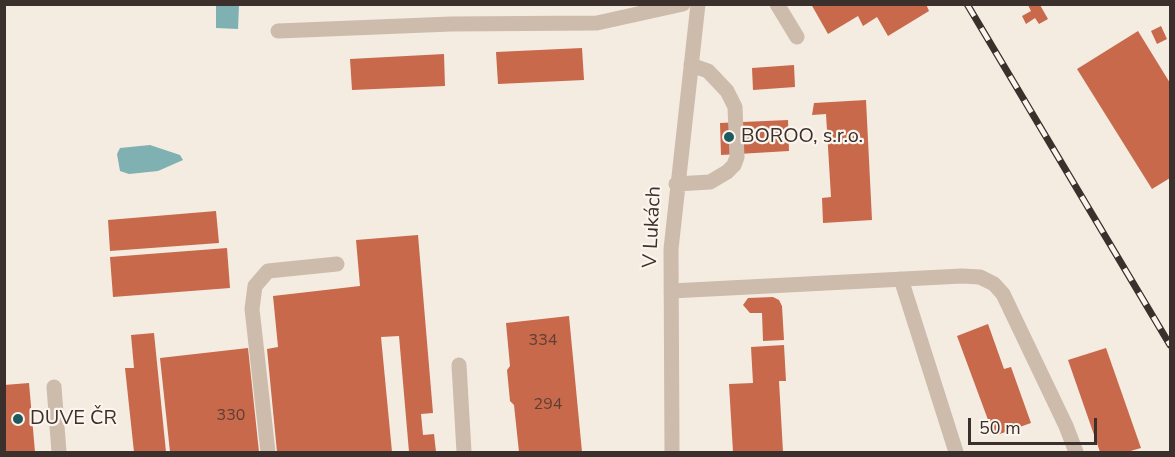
<!DOCTYPE html>
<html>
<head>
<meta charset="utf-8">
<style>
	body { margin:0 }
	#map { position:relative; width:1175px; height:457px; overflow:hidden; background:#f4ebe1; font-family:"Nunito Sans",sans-serif }
	canvas { display:block }
	.frame { position:absolute; inset:0; border:6px solid #3b302b; pointer-events:none }
	.scale { position:absolute; left:968px; top:418px; width:129px; height:27px; box-sizing:border-box; border:3px solid #3b302b; border-top:0; padding-left:8px; font-size:18px; line-height:21px; white-space:nowrap; color:#3b302b; -webkit-text-stroke:4px #fbf5ee; paint-order:stroke }
</style>
</head>
<body>
<div id="map">
<canvas width="1175" height="457"></canvas>
<div class="frame"></div>
<div class="scale">50 m</div>
</div>
<script>
const c = document.querySelector('canvas').getContext('2d');
c.lineJoin = 'round';
function fill(path, color) {
  c.fillStyle = color;
  c.fill(path, 'evenodd');
}
function poly(rows) {
  const path = new Path2D();
  for (const r of rows) {
    path.moveTo(r[0], r[1]);
    for (let i = 2; i < r.length; i += 2) path.lineTo(r[i], r[i + 1]);
  }
  return path;
}
function stroke(path, color, width, dash) {
  c.strokeStyle = color;
  c.lineWidth = width;
  c.lineCap = dash ? 'butt' : 'round';
  c.setLineDash(dash || []);
  c.stroke(path);
}
function label(font, color, halo, rows, align = 'center') {
  c.font = font + ' "Nunito Sans",sans-serif';
  c.lineWidth = 4.5;
  c.setLineDash([]);
  c.textBaseline = 'middle';
  c.strokeStyle = halo;
  c.fillStyle = color;
  for (const [text, x, y, turn = 0] of rows) {
    c.save();
    c.translate(x, y);
    c.rotate((+turn || 0) * Math.PI / 180);
    c.textAlign = isNaN(turn) ? turn : align;
    if (halo) c.strokeText(text, 0, 0);
    c.fillText(text, 0, 0);
    c.restore();
  }
}
const water = poly([
	[216,5,239,5,238,29,216,28],
	[150,145,180,155,183,160,158,171,129,174,120,171,117,154,120,148]
]);
const building = poly([
	[811,4,926,4,929,11,888,36,877,17,863,26,858,16,828,34],
	[1028,5,1040,5,1048,19,1039,24,1035,18,1026,24,1022,16,1031,11],
	[1161,26,1167,39,1157,44,1151,31],
	[1138,31,1170,83,1170,178,1152,189,1077,69],
	[582,48,584,80,498,84,496,52],
	[444,54,445,86,352,90,350,59],
	[794,65,795,87,753,90,752,68],
	[866,100,872,220,823,223,822,198,831,197,826,114,812,115,814,103],
	[788,120,789,151,721,155,720,123],
	[216,211,219,243,110,251,108,220],
	[418,235,433,413,421,414,423,435,434,434,436,452,409,452,399,336,381,337,392,452,277,452,267,349,278,347,273,296,360,286,356,240],
	[227,248,230,288,113,297,110,257],
	[773,297,779,300,782,306,784,340,763,341,762,313,750,313,743,305,748,298],
	[569,316,582,452,519,452,514,405,510,401,507,370,510,366,506,323],
	[988,324,1004,369,1011,367,1031,423,994,436,957,336],
	[154,333,166,452,134,452,125,368,134,368,131,335],
	[784,345,786,381,779,381,783,452,733,452,729,384,753,383,751,347],
	[248,348,259,452,170,452,160,358],
	[1106,348,1141,448,1127,452,1100,452,1068,360],
	[29,383,35,452,4,452,4,385]
]);
const minor = poly([
	[777,4,797,37],
	[278,31,451,24,597,23,683,4],
	[676,184,710,182,727,172,734,165,737,157,735,107,727,91,708,71,691,65],
	[901,279,956,452],
	[671,291,962,276,980,277,994,284,1003,294,1066,426,1076,452],
	[459,365,464,452],
	[54,387,59,452],
	[268,452,252,309,255,286,268,271,337,264],
	[672,452,671,249,698,4]
]);
const rail = poly([
	[967,4,1170,345]
]);
const markers = [
	[729,137,6,"#1f5a5e"],
	[18,419,6,"#1f5a5e"]
];
const numberNames = [
	["334",543,341],
	["294",548,405],
	["330",231,416]
];
const poiNames = [
	["BOROO, s.r.o.",741,137],
	["DUVE ČR",30,419]
];
const streetNames = [
	["V Lukách",653,227,-87]
];
fill(water, '#7fb0b2');
fill(building, '#c8694b');
stroke(minor, '#cdbbac', 15);
stroke(rail, '#3b302b', 7);
stroke(rail, '#fbf5ee', 4.5, [14]);
for (const [x, y, r, color] of markers) {
  const dot = new Path2D();
  dot.arc(x, y, r, 0, 2 * Math.PI);
  c.fillStyle = color;
  c.fill(dot);
  stroke(dot, '#fbf5ee', 2);
}
label('16px', '#5e3e33', null, numberNames);
label('20px', '#3b302b', '#fbf5ee', poiNames, 'left');
label('20px', '#3b302b', '#fbf5ee', streetNames);
</script>
</body>
</html>
